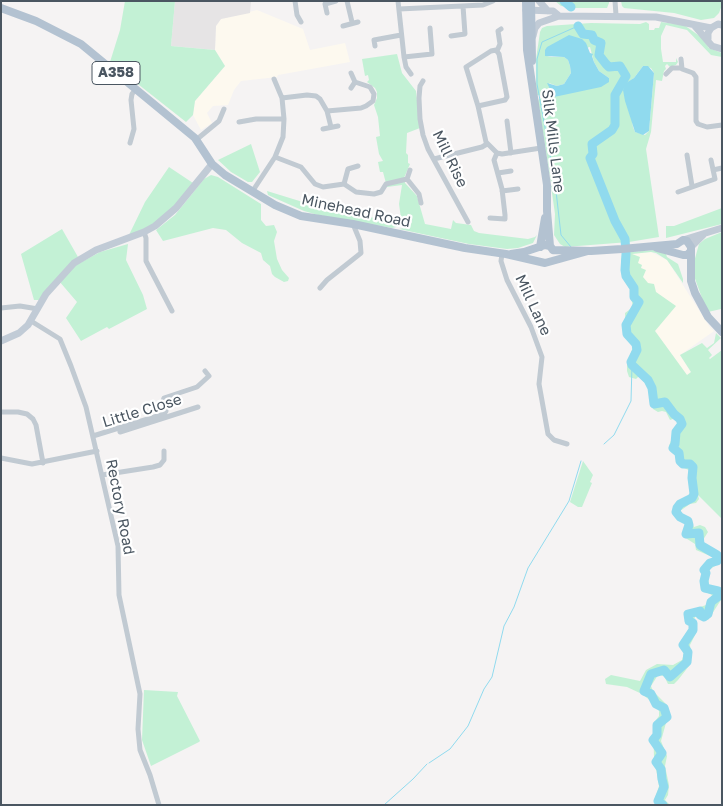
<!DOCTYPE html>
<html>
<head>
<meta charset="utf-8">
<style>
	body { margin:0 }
	#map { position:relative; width:723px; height:806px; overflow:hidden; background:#f5f3f3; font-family:"Golos Text",sans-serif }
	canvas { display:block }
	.frame { position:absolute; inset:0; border:2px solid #4a5661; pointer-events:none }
</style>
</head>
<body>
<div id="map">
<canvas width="723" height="806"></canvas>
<div class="frame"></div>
</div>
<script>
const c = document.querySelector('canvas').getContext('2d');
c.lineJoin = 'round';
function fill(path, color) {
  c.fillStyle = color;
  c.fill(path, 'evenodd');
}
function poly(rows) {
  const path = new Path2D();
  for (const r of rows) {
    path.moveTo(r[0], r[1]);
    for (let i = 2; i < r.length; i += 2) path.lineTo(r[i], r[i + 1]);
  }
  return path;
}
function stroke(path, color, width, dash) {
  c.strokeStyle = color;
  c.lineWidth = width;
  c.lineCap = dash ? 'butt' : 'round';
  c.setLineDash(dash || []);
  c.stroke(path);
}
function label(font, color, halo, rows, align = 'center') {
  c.font = font + ' "Golos Text",sans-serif';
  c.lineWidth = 4.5;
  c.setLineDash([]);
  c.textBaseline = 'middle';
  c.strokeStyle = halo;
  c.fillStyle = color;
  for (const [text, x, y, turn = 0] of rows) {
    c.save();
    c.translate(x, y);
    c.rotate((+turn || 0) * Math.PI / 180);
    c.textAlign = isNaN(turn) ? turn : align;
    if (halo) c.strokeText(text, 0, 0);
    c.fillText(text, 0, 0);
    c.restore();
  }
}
const commercial = poly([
	[257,10,303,29,310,50,345,43,350,62,278,75,277,77,241,81,234,90,228,105,213,106,207,113,212,123,201,130,193,115,195,101,225,66,215,50,216,26,221,19],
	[651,252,667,260,709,326,714,331,680,355,691,373,687,375,655,331,630,254]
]);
const education = poly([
	[175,1,251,1,250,13,221,19,216,26,215,50,171,46]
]);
const green = poly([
	[125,1,175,1,171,46,215,50,225,66,195,101,193,115,186,122,110,62,120,30],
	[555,1,609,1,609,3,607,8,574,8,561,6],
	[621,1,722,1,722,5,719,13,714,18,701,20,674,13,624,8,622,6],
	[646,22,649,24,649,30,654,30,655,28,659,28,661,22,684,25,701,37,709,48,722,53,722,57,711,55,687,30,666,25,661,36,661,49,663,62,676,62,676,58,678,62,676,65,670,67,667,64,665,66,666,69,664,71,662,81,656,80,651,132,646,149,659,237,629,242,565,247,560,244,554,235,555,214,551,186,554,185,554,184,551,183,538,101,539,99,543,98,543,96,537,95,536,86,536,59,540,32,542,28,547,26,591,23,640,24],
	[590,47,594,62,599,71,609,78,554,97,549,83,557,86,564,84,571,73,570,66,568,60,564,57,547,57],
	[643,66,651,68,654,73,649,131,645,135,635,132,633,127,626,84,634,78],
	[397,54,402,73,416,91,420,128,407,133,406,153,408,155,408,163,410,164,404,178,405,183,417,196,425,224,451,229,453,220,456,223,471,225,474,231,479,233,528,239,535,237,537,235,533,243,518,248,507,249,469,244,399,229,408,227,412,222,410,219,405,225,392,228,318,215,304,211,268,195,267,191,306,203,323,211,398,221,401,218,399,204,402,185,387,187,383,172,380,172,378,162,383,161,379,154,376,137,380,136,378,117,374,105,377,98,377,92,375,88,367,82,369,80,368,75,365,76,362,59],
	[251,144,260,172,252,182,248,182,231,172,218,160],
	[169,167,193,183,168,214,147,229,129,235,145,202],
	[211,175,218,177,261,204,261,220,266,226,274,225,277,232,274,241,277,259,282,270,289,278,288,281,284,282,275,277,272,274,270,266,263,260,261,253,242,243,226,230,213,228,163,241,156,230,175,215,204,179],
	[722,208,722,224,666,238,666,226,674,226],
	[62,229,78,257,39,300,34,300,21,254],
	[722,232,722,311,721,309,708,312,702,302,702,298,694,276,694,262,699,244,705,239],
	[128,244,126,260,143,295,147,309,109,329,107,327,81,341,66,318,77,302,59,281,76,265,100,252],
	[654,250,666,254,667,257,678,264,683,279,683,283,667,260,656,253,651,252,632,254,640,257,638,263,642,265,641,268,646,270,643,277,648,283,654,284,656,292,676,306,655,331,687,375,691,372,680,355,702,343,707,348,714,343,716,333,721,338,708,350,712,355,709,358,710,359,722,350,722,519,698,495,699,499,696,503,690,504,680,511,683,516,688,516,694,527,700,525,705,527,708,532,703,540,704,545,716,550,720,563,710,569,708,577,709,585,718,587,722,591,721,600,708,620,700,616,695,617,694,620,696,623,697,631,690,645,691,656,689,666,678,680,674,684,668,684,664,676,658,675,651,686,653,691,668,706,669,712,661,741,667,756,665,766,669,785,668,795,665,800,670,805,656,805,654,801,659,786,654,757,653,724,659,716,659,711,652,702,642,694,627,687,606,684,605,679,611,675,640,681,646,670,657,664,673,665,682,660,684,653,682,642,690,629,686,618,686,612,706,605,712,595,701,590,703,568,706,563,715,558,696,550,695,544,684,537,686,524,681,522,676,515,674,509,677,504,692,494,690,475,691,471,684,468,679,463,675,454,672,453,669,446,674,432,679,425,678,421,673,419,670,420,666,412,662,411,658,412,653,409,648,387,639,376,636,379,629,377,627,371,627,363,632,350,632,344,626,335,625,313,633,307,630,293,631,287,625,276,621,261,622,255,630,254,630,252],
	[583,461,593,475,590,482,592,483,582,507,578,507,570,502],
	[144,690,178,692,177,696,200,741,199,742,151,766,142,740]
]);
const water = poly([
	[569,35,582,39,586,43,590,53,593,54,592,56,594,62,599,71,609,78,609,82,601,87,554,97,547,83,557,86,564,84,571,73,570,66,568,60,564,57,545,56,545,50,547,47],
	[643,66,648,66,654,73,649,131,643,135,635,132,625,101,623,90,626,83,634,78]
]);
const stream = poly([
	[571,247,561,235,555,182,537,84,537,59,542,42,578,26],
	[604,444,614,435,631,401,632,365],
	[429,763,450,749,468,726,484,689,492,677,504,626,514,607,528,568,569,501,581,461],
	[384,805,413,779,427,764]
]);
const river = poly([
	[564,1,571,7],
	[578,26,583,34,592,35,594,40,601,43,599,55,606,64,609,67,620,66,626,76,615,95,615,125,612,130,592,144,593,154,590,158,615,221,625,239,626,254,625,270,626,276,634,288,634,297,639,302,626,325,627,334,636,344,637,350,631,362,632,365,648,380,652,388,654,404,665,402,674,414,680,419,682,424,676,432,675,444,673,448,679,453,680,461,683,464,690,464,693,467,692,478,694,494,692,498,680,504,677,508,676,512,680,517,688,521,689,525,686,534,699,533,700,545,717,555,717,561,710,563,704,570,706,573,704,581,705,588,718,591,720,595,711,602,708,614,704,617,700,615,700,611,688,614,689,621,693,623,693,630,683,645,688,652,687,662,670,677,664,670,651,674,644,691,651,694,656,704,664,708,667,717,657,725,657,735,653,740,662,753,656,762,661,769,662,779,664,787,658,801,663,805]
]);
const street = poly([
	[295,1,297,15,301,22],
	[347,1,352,22],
	[398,1,404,57,432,54,430,28],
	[615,1,616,15],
	[399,9,483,5,493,1],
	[327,13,325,4,336,1],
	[343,26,358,22],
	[451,36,465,34,463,6],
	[375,46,374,40,401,35],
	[497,51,500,44,498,31,501,29],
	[404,57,406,67,411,74],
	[681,59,682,69,693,73,696,77,696,121,698,124,707,127,722,125],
	[351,73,355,82],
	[666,74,672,68,680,68],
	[423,81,420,86,419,98,420,119,423,135,428,149,468,222],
	[282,98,307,95,316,96,320,99,327,111,361,108,366,106,373,101,374,94,370,87,355,82,351,88],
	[478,106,505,100,507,97,499,54,496,50,491,51,466,67,478,106,486,142,497,153,502,154,541,148],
	[327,111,331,127],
	[507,121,511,153],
	[239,122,256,119,284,119],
	[323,129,338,126],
	[196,140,219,121,224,109],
	[130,143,134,129,131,100,132,94,135,90],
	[687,155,692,186],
	[275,157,301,167,315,184,323,187,344,184,356,192,374,194,381,192,386,184,407,179,419,194,421,203],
	[434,159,482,147,487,144],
	[713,170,722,168],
	[498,173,511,171],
	[407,179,410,170],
	[344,184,348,169,358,166],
	[502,191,518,189],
	[252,192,275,157,283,137,284,119,282,98,274,79],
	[678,192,715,179,711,160],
	[490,218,505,219,505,215,502,189,494,160,497,153],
	[144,232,146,238,146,261,172,311],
	[502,254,501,261,507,280,531,327,542,357,539,384,548,434,554,440,567,444],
	[320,288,327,280,361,253,360,241,353,224],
	[1,308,20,306,38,309],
	[31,321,60,339,71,366,86,407,118,546,119,595,140,694,138,729,140,750,150,775,159,805],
	[1,412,18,412,27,414,33,419,36,425,43,463],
	[120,432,198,407],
	[93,436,164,414,166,411,163,401,164,398,197,387,209,376,205,371],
	[1,458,32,464,97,451],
	[102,475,153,467,160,465,164,460,164,451]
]);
const secondary = poly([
	[539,1,548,11],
	[526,10,553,11,559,16],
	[694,25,712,46,722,49],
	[533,36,535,28,539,23,559,16,656,17,711,28],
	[708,39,708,33,711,28,718,24,722,25],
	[683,240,722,228],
	[691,247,703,235],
	[1,341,19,333,28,325,46,294,74,263,96,250,144,232,155,226,176,208,212,164]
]);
const primary = poly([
	[526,1,527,50,547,185,547,211,550,246],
	[531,1,532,61],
	[1,8,36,21,81,44,195,138,212,164,225,175,275,205,301,216,353,224,465,248,506,254,545,263,588,251],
	[540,247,545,218],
	[657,248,683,255,687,255,690,252],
	[553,250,591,251,622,249,677,244,683,240,687,241,691,247,691,281,695,293,708,317,722,332],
	[511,254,524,252,545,245,550,246,553,250]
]);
const shields = [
	[116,73,48]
];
const shieldNames = [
	["A358",116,73]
];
const streetNames = [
	["Silk Mills Lane",553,141,83],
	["Mill Rise",450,159,64],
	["Minehead Road",356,211,12],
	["Mill Lane",533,305,65],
	["Little Close",142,411,-17],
	["Rectory Road",120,507,79]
];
fill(commercial, '#fdf9ef');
fill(education, '#e6e4e5');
fill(green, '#c3f1d5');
fill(water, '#90daee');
stroke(stream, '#90daee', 1);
stroke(river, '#90daee', 9);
stroke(street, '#c1cad2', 5);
stroke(secondary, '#c1cbd6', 7);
stroke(primary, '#b3c2d1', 8);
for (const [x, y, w] of shields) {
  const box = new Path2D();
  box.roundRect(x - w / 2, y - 11.5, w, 23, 4);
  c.fillStyle = '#fff';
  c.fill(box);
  stroke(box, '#4a5661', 1);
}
label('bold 14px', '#4a5661', null, shieldNames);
label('15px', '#4a5661', '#fff', streetNames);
</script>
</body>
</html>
